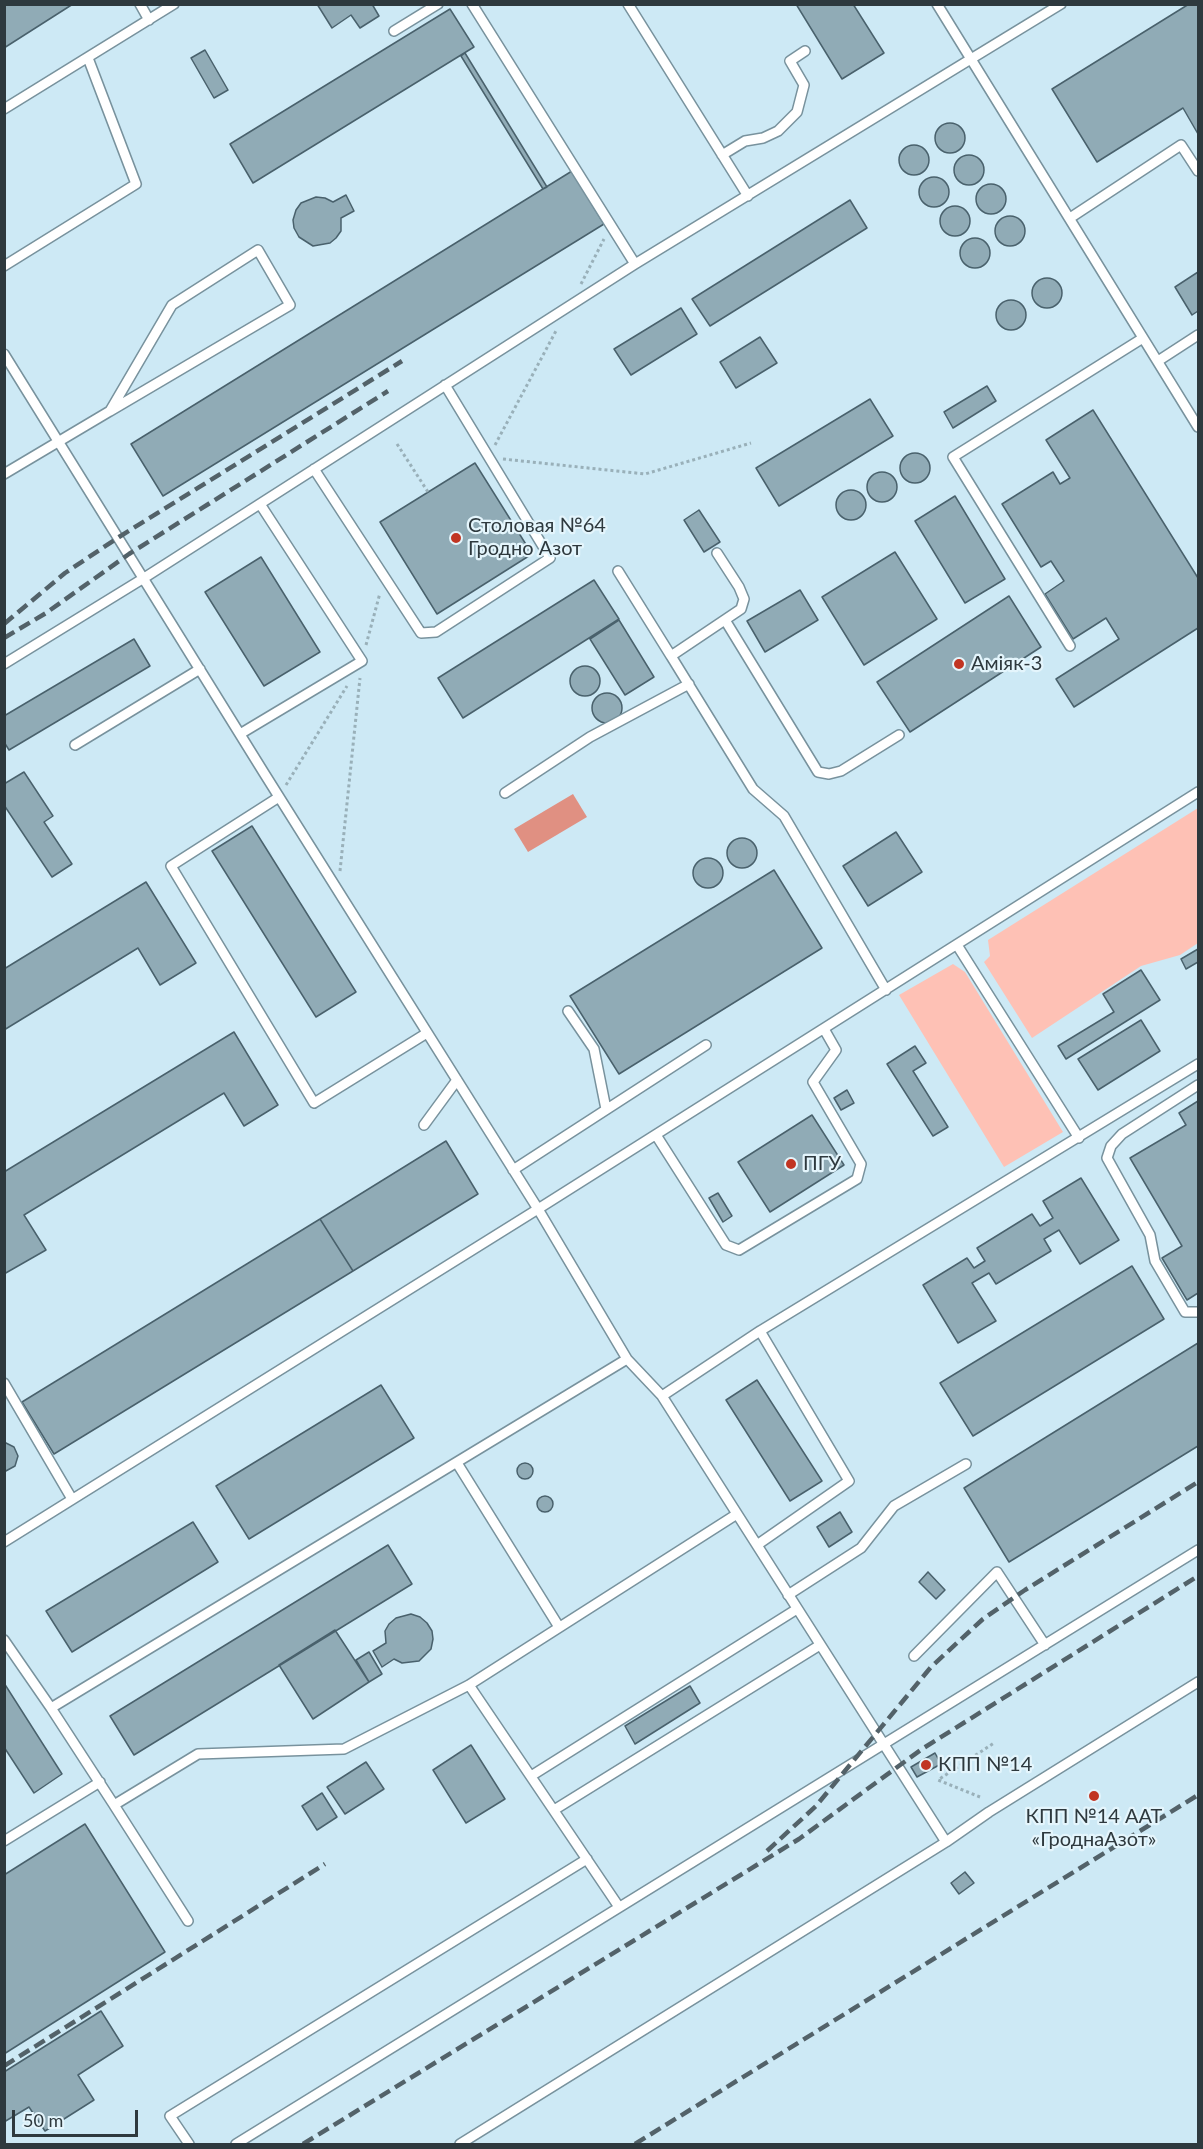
<!DOCTYPE html>
<html>
<head>
<meta charset="utf-8">
<style>
	body { margin:0 }
	#map { position:relative; width:1203px; height:2149px; overflow:hidden; background:#cde9f5; font-family:Lato,sans-serif }
	canvas { display:block }
	.frame { position:absolute; inset:0; border:6px solid #2e393e; pointer-events:none }
	.scale { position:absolute; left:12px; top:2110px; width:126px; height:27px; box-sizing:border-box; border:3px solid #2e393e; border-top:0; padding-left:8px; font-size:18px; line-height:21px; white-space:nowrap; color:#2e393e; -webkit-text-stroke:4px #e4f5fc; paint-order:stroke }
</style>
</head>
<body>
<div id="map">
<canvas width="1203" height="2149"></canvas>
<div class="frame"></div>
<div class="scale">50 m</div>
</div>
<script>
const c = document.querySelector('canvas').getContext('2d');
c.lineJoin = 'round';
function fill(path, color) {
  c.fillStyle = color;
  c.fill(path, 'evenodd');
}
function poly(rows) {
  const path = new Path2D();
  for (const r of rows) {
    if (r.length === 3) {
      path.moveTo(r[0] + r[2], r[1]);
      path.arc(r[0], r[1], r[2], 0, 2 * Math.PI);
      continue;
    }
    path.moveTo(r[0], r[1]);
    for (let i = 2; i < r.length; i += 2) path.lineTo(r[i], r[i + 1]);
  }
  return path;
}
function stroke(path, color, width, dash) {
  c.strokeStyle = color;
  c.lineWidth = width;
  c.lineCap = dash ? 'butt' : 'round';
  c.setLineDash(dash || []);
  c.stroke(path);
}
function label(font, color, halo, rows, align = 'center') {
  c.font = font + ' Lato,sans-serif';
  c.lineWidth = 4.5;
  c.setLineDash([]);
  c.textBaseline = 'middle';
  c.strokeStyle = halo;
  c.fillStyle = color;
  for (const [text, x, y, turn = 0] of rows) {
    c.save();
    c.translate(x, y);
    c.rotate((+turn || 0) * Math.PI / 180);
    c.textAlign = isNaN(turn) ? turn : align;
    if (halo) c.strokeText(text, 0, 0);
    c.fillText(text, 0, 0);
    c.restore();
  }
}
const green = poly([
	[1198,808,1198,943,1180,955,1141,966,1032,1038,984,962,990,956,988,940],
	[953,964,965,972,1063,1132,1004,1167,899,995]
]);
const water = poly([
	[573,794,587,817,528,852,514,829]
]);
const building = poly([
	[4,4,73,4,4,48,4,4],
	[317,4,372,4,379,16,360,28,351,15,332,28,317,4],
	[796,4,853,4,884,53,842,79,796,4],
	[1189,4,1198,4,1198,134,1183,108,1097,162,1052,89,1189,4],
	[450,9,474,47,253,183,230,144,450,9],
	[205,50,228,90,214,98,191,58,205,50],
	[465,53,547,187,543,189,461,56,465,53],
	[950,138,15],
	[914,160,15],
	[969,170,15],
	[572,171,604,224,163,496,131,444,572,171],
	[934,192,15],
	[991,199,15],
	[346,195,354,211,341,218,341,231,336,238,330,243,313,246,299,237,294,228,293,220,296,210,301,203,316,197,325,198,333,202,346,195],
	[850,200,867,228,710,326,692,299,850,200],
	[955,221,15],
	[1010,231,15],
	[975,253,15],
	[1198,272,1198,311,1192,315,1175,287,1198,272],
	[1047,293,15],
	[1011,315,15],
	[681,308,697,334,631,375,614,349,681,308],
	[760,337,777,363,736,388,720,362,760,337],
	[987,386,996,401,953,428,944,412,987,386],
	[870,399,893,436,779,506,756,468,870,399],
	[1093,410,1198,578,1198,628,1074,707,1056,679,1119,639,1106,618,1073,639,1045,594,1064,581,1051,561,1041,567,1002,504,1053,472,1060,484,1070,478,1046,440,1093,410],
	[915,468,15],
	[475,463,532,554,437,614,380,522,475,463],
	[882,487,15],
	[851,505,15],
	[955,496,1005,579,965,603,915,521,955,496],
	[699,510,720,542,704,552,684,520,699,510],
	[895,552,937,619,864,665,822,597,895,552],
	[261,557,320,652,264,686,205,592,261,557],
	[594,580,619,619,463,718,438,678,594,580],
	[800,590,818,620,765,652,747,621,800,590],
	[1009,596,1041,647,910,732,877,682,1009,596],
	[619,620,654,677,625,695,590,639,619,620],
	[134,639,150,666,9,750,4,742,4,716,134,639],
	[585,681,15],
	[607,708,15],
	[24,772,53,816,44,822,72,864,52,877,4,805,4,784,24,772],
	[252,826,356,992,316,1017,212,851,252,826],
	[896,832,922,872,868,906,843,866,896,832],
	[742,853,15],
	[708,873,15],
	[774,870,822,948,619,1074,570,996,774,870],
	[146,882,196,963,160,985,138,948,4,1030,4,969,146,882],
	[1198,949,1198,962,1186,969,1181,959,1198,949],
	[1141,970,1160,1000,1066,1059,1058,1046,1114,1012,1103,994,1141,970],
	[1141,1020,1160,1051,1098,1090,1078,1059,1141,1020],
	[234,1032,278,1105,244,1126,224,1093,24,1215,46,1250,4,1274,4,1172,234,1032],
	[915,1046,926,1063,913,1071,948,1127,933,1136,887,1064,915,1046],
	[847,1090,854,1103,841,1110,834,1098,847,1090],
	[1198,1101,1198,1293,1187,1300,1162,1258,1182,1246,1130,1158,1186,1125,1179,1113,1198,1101],
	[812,1115,844,1165,770,1212,738,1162,812,1115],
	[446,1141,478,1194,353,1271,320,1219,446,1141],
	[1081,1178,1119,1240,1080,1264,1059,1230,1044,1239,1051,1251,996,1284,989,1273,972,1283,996,1321,958,1343,923,1285,967,1258,974,1268,985,1261,977,1248,1032,1214,1040,1226,1053,1218,1043,1201,1081,1178],
	[718,1193,732,1216,723,1222,709,1198,718,1193],
	[320,1219,353,1271,54,1454,22,1402,320,1219],
	[1132,1266,1164,1319,973,1436,940,1383,1132,1266],
	[1198,1343,1198,1446,1009,1562,964,1488,1198,1343],
	[757,1380,822,1481,790,1501,726,1400,757,1380],
	[381,1385,414,1438,249,1539,216,1486,381,1385],
	[4,1442,14,1447,18,1456,15,1466,4,1472,4,1442],
	[525,1471,8],
	[545,1504,8],
	[840,1512,852,1532,829,1547,817,1527,840,1512],
	[193,1522,218,1562,72,1652,46,1611,193,1522],
	[388,1545,412,1584,134,1755,110,1716,388,1545],
	[928,1572,945,1590,936,1599,919,1582,928,1572],
	[411,1614,420,1617,427,1623,432,1631,433,1639,431,1649,419,1661,402,1663,394,1659,382,1667,373,1651,386,1643,385,1631,389,1624,396,1618,411,1614],
	[335,1630,369,1682,313,1719,279,1665,335,1630],
	[369,1652,382,1674,369,1682,356,1660,369,1652],
	[4,1683,62,1774,34,1793,4,1747,4,1683],
	[690,1686,700,1703,635,1744,625,1726,690,1686],
	[471,1745,505,1799,466,1823,433,1770,471,1745],
	[935,1753,941,1764,917,1777,911,1767,935,1753],
	[366,1762,384,1789,345,1814,327,1787,366,1762],
	[322,1793,337,1817,317,1830,302,1806,322,1793],
	[85,1824,165,1952,4,2054,4,1875,85,1824],
	[965,1872,974,1883,959,1894,951,1883,965,1872],
	[101,2011,123,2046,78,2075,94,2100,45,2131,29,2107,4,2122,4,2072,101,2011]
]);
const path = poly([
	[581,284,604,239],
	[397,444,428,492],
	[495,445,557,329],
	[503,459,645,474,751,443],
	[366,645,380,593],
	[286,785,347,686],
	[340,871,360,678],
	[980,1797,938,1780,994,1743]
]);
const lane = poly([
	[140,4,149,20],
	[472,4,635,264],
	[628,4,748,196],
	[937,4,1198,427],
	[394,31,438,4],
	[4,109,174,4],
	[722,155,745,141,763,138,778,131,797,112,804,85,790,61,805,51],
	[1070,218,1181,145,1198,171],
	[4,266,136,184,88,58],
	[4,354,264,773,538,1209,627,1359,662,1396,946,1842],
	[1158,361,1198,335],
	[314,469,421,633,436,632,550,558,445,385],
	[4,474,110,411,172,305,258,250,290,305,110,411],
	[717,553,739,587,744,599,741,609,671,656,753,789,784,816,886,990],
	[618,571,671,656],
	[725,620,818,772,829,774,841,771,899,735],
	[1070,646,953,457,1143,338],
	[4,664,144,578,635,264,1061,4],
	[240,734,362,661,260,504],
	[75,745,200,669],
	[505,793,590,737,689,684],
	[279,797,171,866,314,1103,427,1033],
	[957,945,1079,1138],
	[568,1011,594,1049,606,1109],
	[1198,1085,1122,1134,1111,1146,1107,1158,1150,1235,1155,1261,1185,1312,1198,1312],
	[424,1125,457,1080],
	[656,1135,726,1245,739,1250,857,1179,861,1164,813,1082,836,1050,824,1029],
	[513,1170,706,1045],
	[627,1359,51,1708,114,1805,198,1754,344,1749,469,1685,737,1514],
	[4,1383,72,1499],
	[662,1396,760,1331,1198,1064],
	[457,1463,559,1627],
	[4,1542,538,1209,1198,792],
	[757,1545,849,1481,760,1331],
	[788,1595,861,1548,894,1506,966,1464],
	[4,1640,51,1708],
	[914,1656,997,1572,1045,1645],
	[469,1685,619,1907],
	[531,1776,797,1609],
	[114,1805,188,1921],
	[554,1810,820,1645],
	[4,1841,100,1782],
	[189,2144,170,2116,587,1859],
	[236,2144,1198,1550],
	[460,2144,946,1842,989,1812,1198,1682]
]);
const rail = poly([
	[4,624,65,573,119,537,402,361],
	[4,638,46,613,129,554,388,391],
	[767,1851,816,1806,931,1667,983,1619,1025,1590,1198,1482],
	[4,2066,325,1864],
	[303,2144,799,1839,922,1749,1198,1576],
	[635,2144,1198,1795]
]);
const markers = [
	[456,538,6,"#c13523"],
	[959,664,6,"#c13523"],
	[791,1164,6,"#c13523"],
	[926,1765,6,"#c13523"],
	[1094,1796,6,"#c13523"]
];
const poiNames = [
	["Столовая №64",468,526],
	["Гродно Азот",468,549],
	["Аміяк-3",971,664],
	["ПГУ",803,1164],
	["КПП №14",938,1765],
	["КПП №14 ААТ",1094,1817,"center"],
	["«ГроднаАзот»",1094,1840,"center"]
];
fill(green, '#fec1b5');
fill(water, '#e09082');
fill(building, '#90abb6');
stroke(building, '#49616c', 1.5);
stroke(lane, '#78929d', 12);
stroke(path, '#99b0b9', 3, [3, 3]);
stroke(lane, '#fff', 9);
stroke(rail, '#536269', 4.5, [12, 6]);
for (const [x, y, r, color] of markers) {
  const dot = new Path2D();
  dot.arc(x, y, r, 0, 2 * Math.PI);
  c.fillStyle = color;
  c.fill(dot);
  stroke(dot, '#e4f5fc', 2);
}
label('20px', '#2e393e', '#e4f5fc', poiNames, 'left');
</script>
</body>
</html>
